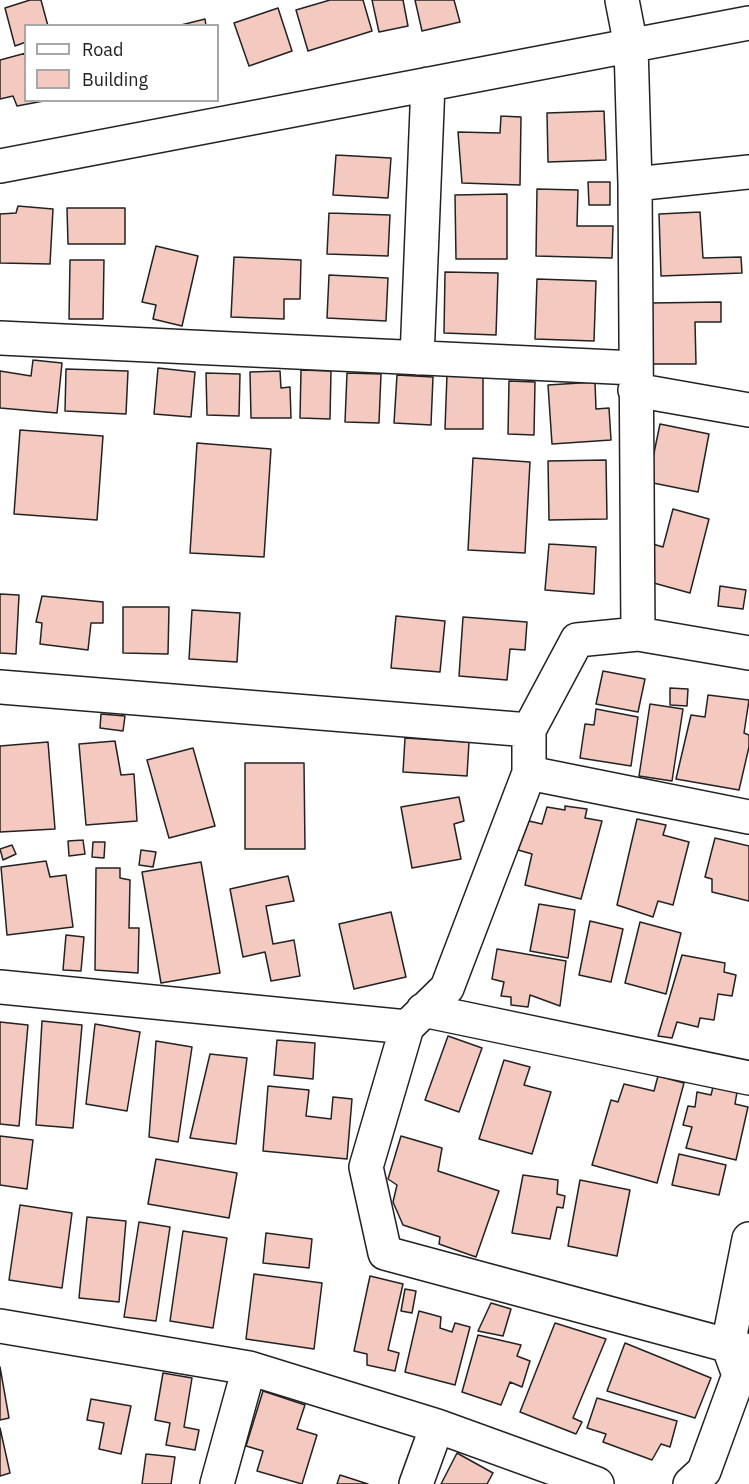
<!DOCTYPE html>
<html>
<head>
<meta charset="utf-8">
<style>
	body { margin:0 }
	#map { position:relative; width:749px; height:1484px; overflow:hidden; background:#fff; font-family:"IBM Plex Sans",sans-serif }
	canvas { display:block }
	.legend { position:absolute; left:24px; top:24px; width:195px; height:78px; box-sizing:border-box; background:#fff; border:2px solid #a7a7a7; margin:0; padding:8px 10px; list-style:none; font-size:18px; color:#222 }
	.legend li { display:flex; align-items:center; gap:12px; height:30px }
	.legend b { width:30px; border:2px solid #a7a7a7 }
</style>
</head>
<body>
<div id="map">
<canvas width="749" height="1484"></canvas>
<ul class="legend">
<li><b style="height:8px;background:#fff"></b>Road</li>
<li><b style="height:16px;background:#f3c9c0"></b>Building</li>
</ul>
</div>
<script>
const c = document.querySelector('canvas').getContext('2d');
c.lineJoin = 'round';
function fill(path, color) {
  c.fillStyle = color;
  c.fill(path, 'evenodd');
}
function poly(rows) {
  const path = new Path2D();
  for (const r of rows) {
    path.moveTo(r[0], r[1]);
    for (let i = 2; i < r.length; i += 2) path.lineTo(r[i], r[i + 1]);
  }
  return path;
}
function stroke(path, color, width, dash) {
  c.strokeStyle = color;
  c.lineWidth = width;
  c.lineCap = dash ? 'butt' : 'round';
  c.setLineDash(dash || []);
  c.stroke(path);
}
const building = poly([
	[30,0,41,0,48,26,26,26,26,42,15,46,5,8,30,0],
	[330,0,363,0,372,31,308,51,296,10,330,0],
	[372,0,403,0,408,26,379,32,372,0],
	[415,0,454,0,460,22,422,31,415,0],
	[278,8,292,51,249,66,234,23,278,8],
	[205,19,206,26,177,26,205,19],
	[26,53,26,100,49,100,17,106,13,96,0,99,0,60,26,53],
	[604,111,606,160,548,162,547,113,604,111],
	[501,116,521,117,520,185,462,183,458,132,500,133,501,116],
	[336,155,391,158,388,198,333,195,336,155],
	[588,182,610,182,610,205,589,205,588,182],
	[537,189,578,190,577,226,613,226,612,258,536,256,537,189],
	[507,194,507,259,456,259,455,195,507,194],
	[18,206,53,209,50,264,0,263,0,214,16,213,18,206],
	[67,208,125,208,125,244,68,244,67,208],
	[700,212,703,258,741,257,742,273,661,276,659,214,700,212],
	[329,213,390,215,388,256,327,254,329,213],
	[156,246,198,256,182,326,153,319,156,305,142,302,156,246],
	[234,257,301,260,300,299,284,299,284,319,231,317,234,257],
	[70,260,104,260,103,319,69,319,70,260],
	[445,272,498,273,496,335,444,333,445,272],
	[329,275,388,278,386,321,327,318,329,275],
	[537,279,596,281,594,341,535,339,537,279],
	[721,302,721,322,695,322,696,364,652,364,651,303,721,302],
	[33,360,62,363,57,413,0,408,0,371,31,376,33,360],
	[158,368,195,372,191,417,154,414,158,368],
	[66,369,128,371,126,414,65,411,66,369],
	[301,370,331,371,330,419,300,418,301,370],
	[280,371,281,388,290,387,291,418,251,418,250,372,280,371],
	[206,373,240,374,239,416,207,415,206,373],
	[347,373,381,374,379,423,345,422,347,373],
	[447,374,483,374,483,429,445,429,447,374],
	[397,375,433,377,431,425,394,423,397,375],
	[509,381,535,382,534,435,508,434,509,381],
	[595,382,596,409,609,408,611,440,552,444,548,385,595,382],
	[660,424,709,434,698,492,648,482,660,424],
	[20,430,103,436,97,520,14,514,20,430],
	[197,443,271,449,264,557,190,553,197,443],
	[473,458,530,462,525,553,468,550,473,458],
	[606,460,607,519,549,520,548,461,606,460],
	[673,509,709,519,690,593,650,582,646,542,663,547,673,509],
	[549,544,596,547,594,594,545,590,549,544],
	[720,586,746,590,743,609,718,606,720,586],
	[0,594,19,595,16,654,0,653,0,594],
	[42,596,103,602,103,623,91,623,88,650,40,644,42,623,36,622,42,596],
	[123,607,169,607,168,654,123,653,123,607],
	[192,610,240,613,237,662,189,659,192,610],
	[396,616,445,621,440,672,391,668,396,616],
	[463,617,527,622,525,650,510,649,507,680,459,676,463,617],
	[603,671,645,679,638,712,596,704,603,671],
	[670,688,688,689,687,706,670,705,670,688],
	[708,695,749,700,744,733,749,735,749,747,739,790,676,779,691,715,705,717,708,695],
	[650,704,683,709,672,781,639,776,650,704],
	[596,709,638,717,631,766,580,758,585,724,594,725,596,709],
	[101,714,125,716,123,731,100,728,101,714],
	[405,738,469,742,467,776,403,772,405,738],
	[115,741,121,775,134,774,137,821,86,825,79,744,115,741],
	[48,742,55,829,0,832,0,746,48,742],
	[193,748,215,826,169,838,147,760,193,748],
	[245,763,304,763,305,849,245,849,245,763],
	[459,797,464,821,454,824,461,859,412,868,401,807,459,797],
	[565,806,587,809,585,818,602,821,581,899,525,885,532,854,518,850,529,821,542,824,547,807,565,810,565,806],
	[637,819,666,825,663,835,689,842,673,905,658,901,653,917,617,905,637,819],
	[715,838,749,846,749,901,712,892,712,879,705,877,715,838],
	[83,840,85,854,69,856,68,841,83,840],
	[93,842,105,842,104,858,92,857,93,842],
	[12,845,16,854,3,860,0,849,12,845],
	[141,850,156,852,153,867,139,865,141,850],
	[46,861,50,877,66,875,73,927,7,935,1,867,46,861],
	[201,862,220,973,161,983,142,872,201,862],
	[96,868,120,868,120,878,130,880,129,928,139,928,138,973,95,970,96,868],
	[288,876,294,901,266,906,273,944,294,940,300,976,271,981,265,952,243,957,230,889,288,876],
	[539,904,575,910,568,958,530,951,539,904],
	[391,912,406,977,354,989,339,924,391,912],
	[590,921,623,929,611,982,579,975,590,921],
	[640,922,681,933,666,994,625,983,640,922],
	[66,935,84,937,81,971,63,970,66,935],
	[497,949,566,961,560,1006,530,995,528,1007,511,1005,511,997,501,996,504,982,492,979,497,949],
	[682,955,725,963,724,972,736,975,732,996,718,994,714,1020,700,1018,698,1027,677,1022,672,1038,658,1036,682,955],
	[42,1021,82,1025,73,1128,36,1125,42,1021],
	[0,1022,28,1025,19,1126,0,1124,0,1022],
	[95,1024,140,1032,127,1111,86,1104,95,1024],
	[448,1036,482,1048,459,1112,425,1100,448,1036],
	[277,1040,315,1043,313,1079,274,1075,277,1040],
	[156,1041,192,1047,178,1142,149,1137,156,1041],
	[210,1054,247,1058,236,1144,190,1138,210,1054],
	[504,1060,530,1067,524,1085,551,1092,532,1154,479,1139,504,1060],
	[658,1076,684,1083,657,1183,592,1165,611,1100,618,1102,624,1084,654,1091,658,1076],
	[268,1086,309,1090,306,1116,331,1119,333,1097,352,1099,347,1159,263,1151,268,1086],
	[713,1087,737,1092,735,1104,748,1107,736,1160,686,1148,692,1127,683,1125,688,1106,695,1107,697,1092,711,1095,713,1087],
	[0,1136,33,1140,27,1189,0,1185,0,1136],
	[401,1136,442,1148,438,1171,499,1191,476,1257,439,1244,440,1237,403,1225,393,1202,397,1185,388,1179,401,1136],
	[679,1154,726,1165,719,1195,672,1185,679,1154],
	[156,1159,237,1173,229,1218,148,1204,156,1159],
	[523,1175,558,1180,557,1194,565,1196,563,1208,557,1207,550,1239,512,1233,523,1175],
	[580,1180,630,1190,617,1256,568,1246,580,1180],
	[20,1205,72,1213,62,1288,9,1280,20,1205],
	[87,1217,126,1221,119,1302,79,1298,87,1217],
	[139,1222,170,1227,156,1321,124,1317,139,1222],
	[183,1231,227,1238,213,1328,170,1321,183,1231],
	[266,1233,312,1239,309,1268,263,1263,266,1233],
	[254,1274,322,1283,314,1349,246,1339,254,1274],
	[370,1276,403,1284,388,1350,399,1353,395,1371,367,1365,367,1354,354,1351,370,1276],
	[405,1289,416,1291,412,1313,401,1311,405,1289],
	[491,1303,511,1309,503,1336,478,1331,491,1303],
	[419,1311,441,1317,440,1328,452,1332,455,1323,470,1327,455,1385,405,1372,419,1311],
	[555,1323,606,1339,573,1418,582,1422,576,1434,520,1412,555,1323],
	[478,1335,521,1345,517,1356,530,1361,522,1387,510,1382,501,1405,462,1392,478,1335],
	[625,1343,711,1378,695,1418,607,1391,625,1343],
	[0,1367,9,1418,0,1420,0,1367],
	[163,1373,192,1378,184,1427,199,1430,195,1450,166,1445,170,1423,155,1420,163,1373],
	[263,1391,305,1405,297,1429,317,1435,302,1484,257,1471,263,1451,246,1446,263,1391],
	[597,1398,677,1421,670,1447,661,1444,652,1460,603,1442,606,1434,587,1428,597,1398],
	[91,1399,131,1406,121,1454,99,1449,104,1423,87,1420,91,1399],
	[0,1428,10,1473,0,1476,0,1428],
	[457,1453,493,1473,487,1484,441,1484,457,1453],
	[146,1454,175,1457,171,1484,142,1484,146,1454],
	[340,1475,368,1484,337,1484,340,1475]
]);
const minor = poly([
	[622,0,631,46,635,184,638,634],
	[0,166,749,23],
	[635,184,749,172],
	[0,338,635,368],
	[417,358,428,84],
	[635,390,749,410],
	[749,653,638,634,577,640,529,730,529,773,447,988,407,1027,366,1167,385,1253,749,1351],
	[0,687,529,730],
	[529,773,749,817],
	[0,987,407,1027],
	[423,1010,749,1078],
	[0,1326,249,1368,437,1426,597,1484],
	[217,1484,249,1368],
	[416,1484,437,1426],
	[690,1484,704,1471,739,1375,728,1345,749,1239]
]);
fill(building, '#f3c9c0');
stroke(building, '#222', 1.5);
stroke(minor, '#222', 36);
stroke(minor, '#fff', 33);
</script>
</body>
</html>
